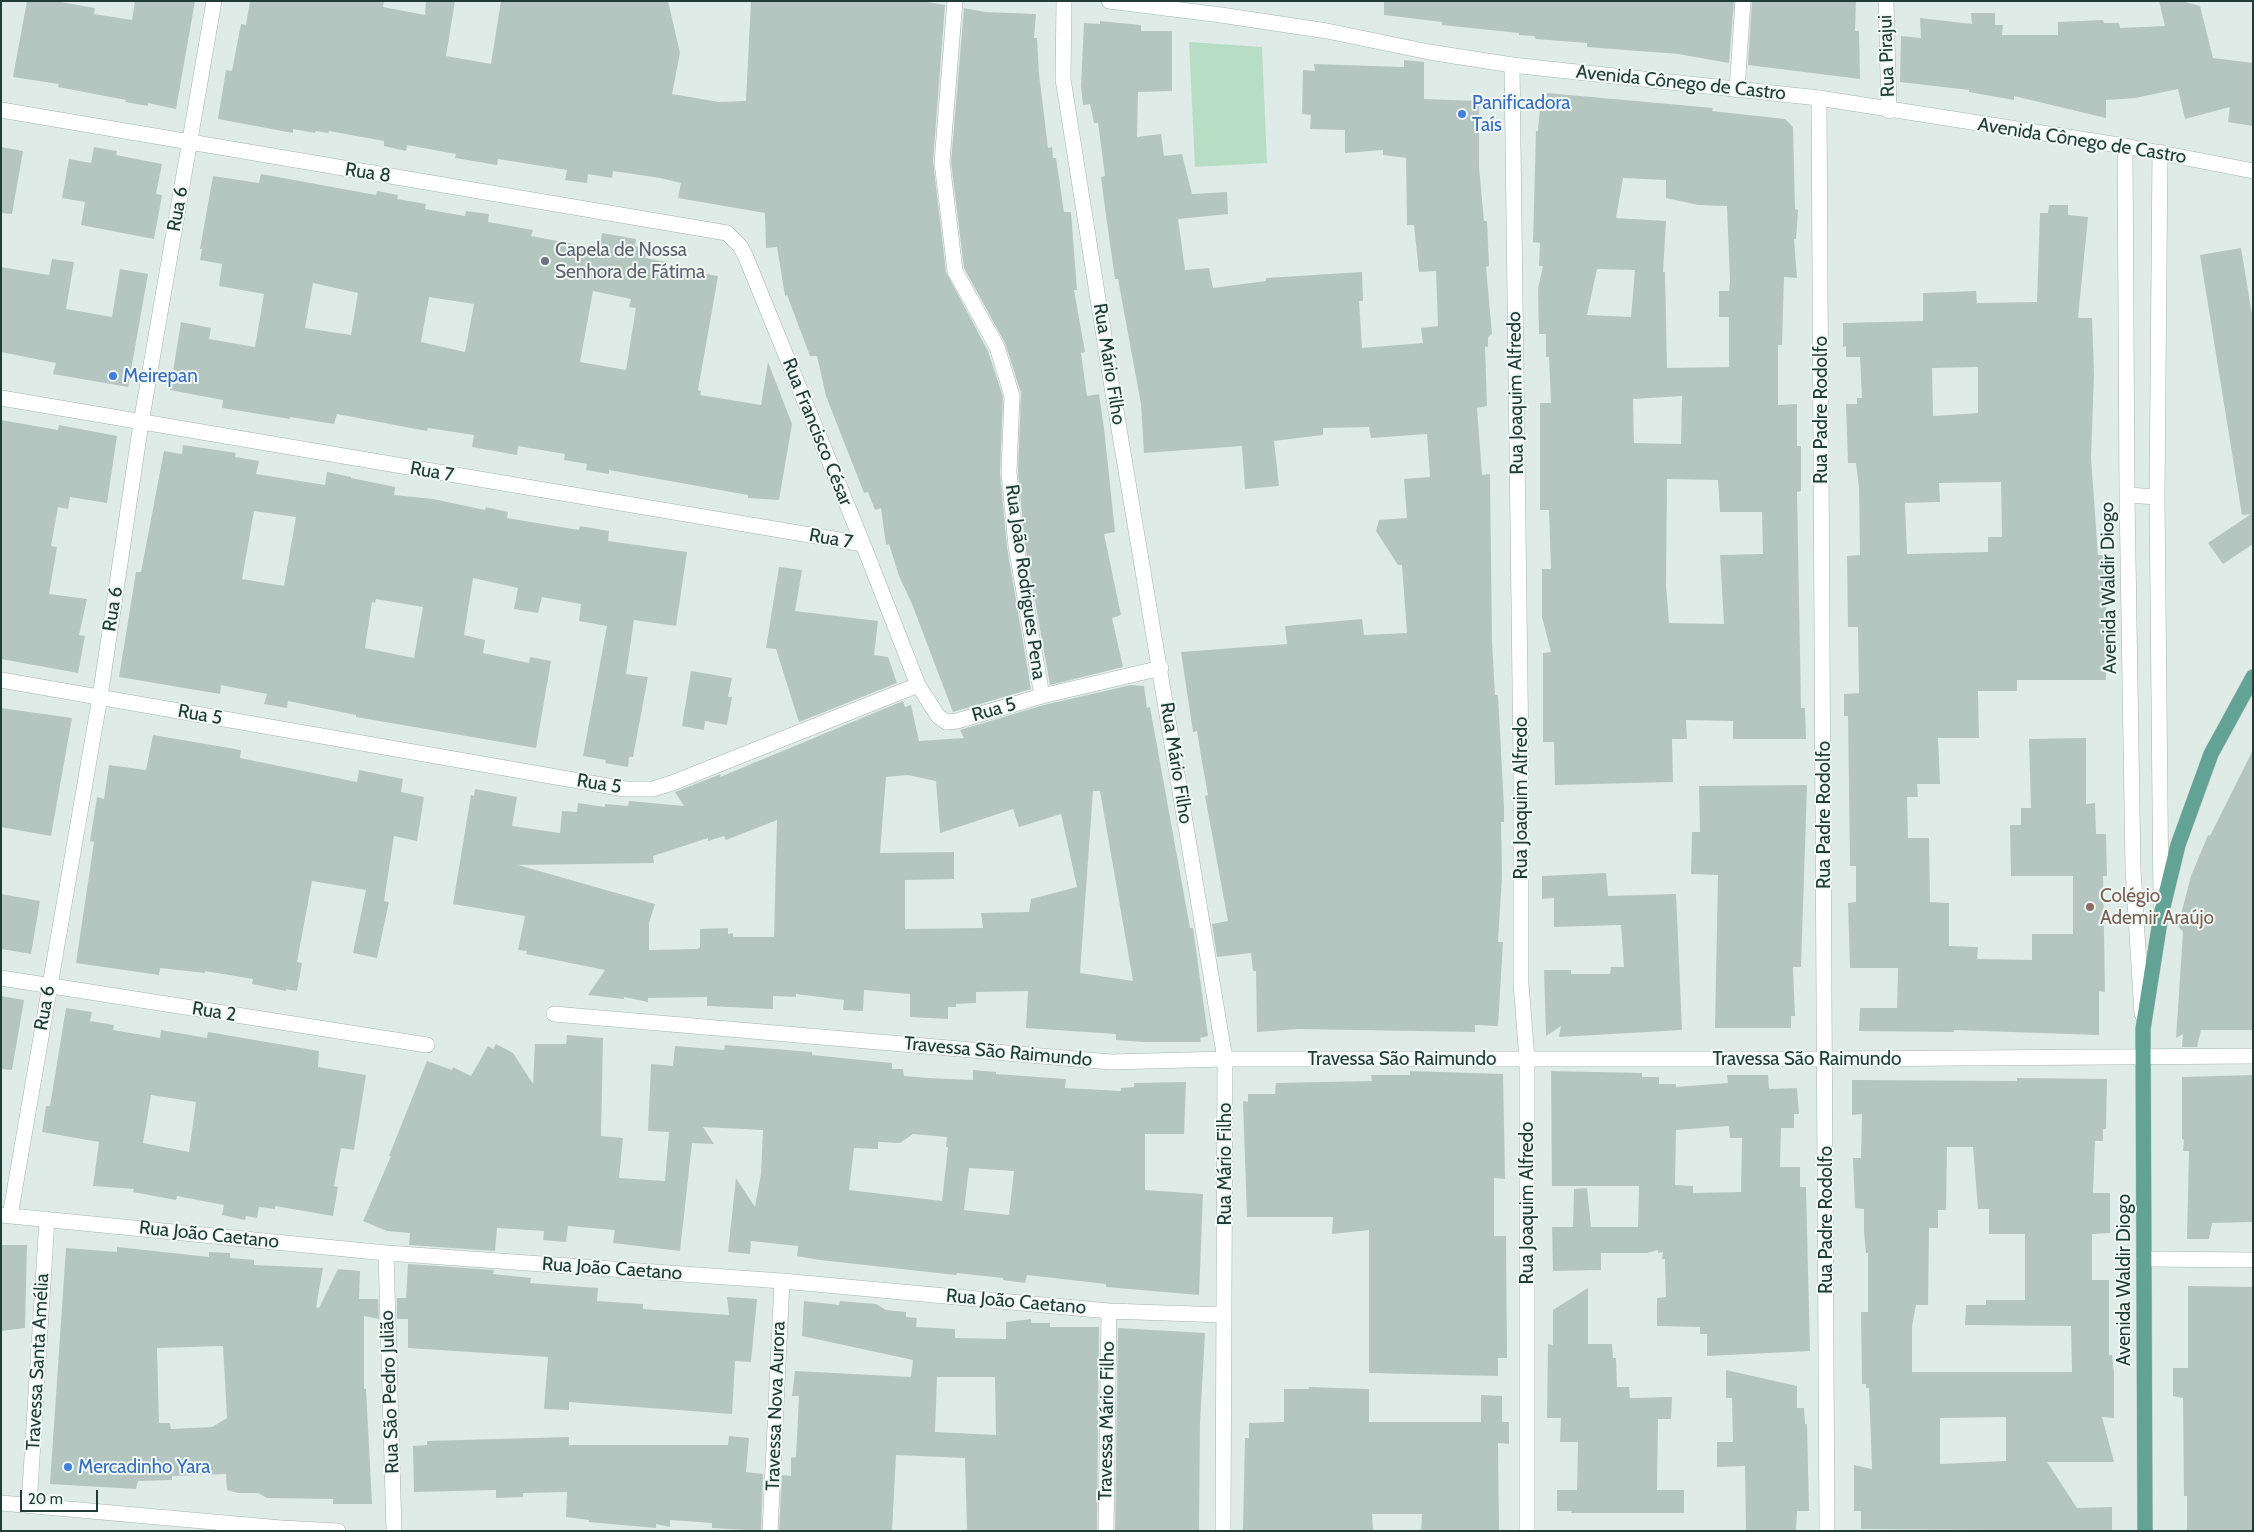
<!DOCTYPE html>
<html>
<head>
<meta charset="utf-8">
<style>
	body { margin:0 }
	#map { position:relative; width:2254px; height:1532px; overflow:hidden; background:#dfebe7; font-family:Cabin,sans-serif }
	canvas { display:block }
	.frame { position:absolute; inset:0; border:2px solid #203c36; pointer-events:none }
	.scale { position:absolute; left:20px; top:1490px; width:78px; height:22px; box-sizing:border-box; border:2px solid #203c36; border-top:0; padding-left:6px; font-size:15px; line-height:18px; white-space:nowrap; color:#203c36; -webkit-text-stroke:4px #f0f8f4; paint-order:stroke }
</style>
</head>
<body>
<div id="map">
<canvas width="2254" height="1532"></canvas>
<div class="frame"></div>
<div class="scale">20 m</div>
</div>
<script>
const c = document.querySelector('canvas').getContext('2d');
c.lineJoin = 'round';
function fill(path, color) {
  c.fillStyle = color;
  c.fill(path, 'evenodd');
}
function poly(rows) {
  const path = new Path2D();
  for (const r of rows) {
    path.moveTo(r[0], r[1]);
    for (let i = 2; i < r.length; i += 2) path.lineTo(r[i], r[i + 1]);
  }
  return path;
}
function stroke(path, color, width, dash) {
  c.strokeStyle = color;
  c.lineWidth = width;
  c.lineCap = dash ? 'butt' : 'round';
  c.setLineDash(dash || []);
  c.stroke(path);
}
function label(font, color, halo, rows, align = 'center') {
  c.font = font + ' Cabin,sans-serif';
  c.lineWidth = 4;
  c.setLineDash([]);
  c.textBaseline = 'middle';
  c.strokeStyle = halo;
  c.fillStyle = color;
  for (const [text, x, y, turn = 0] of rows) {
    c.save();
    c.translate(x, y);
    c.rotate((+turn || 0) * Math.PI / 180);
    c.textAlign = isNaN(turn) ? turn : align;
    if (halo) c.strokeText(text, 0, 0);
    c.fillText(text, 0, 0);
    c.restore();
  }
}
const green = poly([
	[1189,42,1262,47,1267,163,1195,167]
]);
const building = poly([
	[27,1,55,1,95,8,94,14,132,20,135,1,195,1,176,109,148,103,148,106,125,102,126,100,58,87,59,84,13,77],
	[250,1,384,1,383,7,425,15,426,1,455,1,446,56,491,64,501,1,668,1,680,53,672,94,719,102,746,101,751,1,922,1,945,5,933,161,946,272,988,351,1003,397,1000,473,1007,547,1031,689,953,712,912,604,899,576,889,544,886,545,881,508,875,510,868,492,864,493,826,396,817,356,810,356,787,295,785,296,777,247,766,248,765,213,678,198,681,183,660,178,613,171,612,178,588,174,587,183,565,180,567,170,498,159,497,165,455,158,456,154,407,145,406,151,384,146,384,141,329,131,328,133,316,131,315,133,293,129,293,133,218,119,226,70,232,71,241,24,246,25],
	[1384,1,1734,1,1729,63,1678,54,1587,47,1587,43,1536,39,1534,36,1519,35,1519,33,1442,25,1442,22,1384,15],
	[1752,1,1856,1,1855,31,1859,31,1860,79,1748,65],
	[2159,1,2181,1,2200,6,2213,58,2253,63,2253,126,2228,122,2230,107,2185,119,2178,89,2135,98,2106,100,2106,118,2014,96,2014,100,1969,92,1969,90,1900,82,1901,36,1921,38,1920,18,1972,24,1971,13,1995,13,1995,25,2003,25,2002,35,2058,35,2058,22,2103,20,2104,23,2119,23,2120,28,2165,26],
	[964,8,985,12,1036,14,1034,38,1037,38,1039,74,1048,148,1052,147,1053,158,1056,158,1064,212,1071,212,1077,290,1074,290,1085,352,1081,353,1087,396,1099,394,1104,428,1115,532,1104,534,1121,615,1112,618,1123,667,1050,685,1025,545,1018,472,1021,393,1005,343,964,268,951,162],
	[1100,21,1141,25,1141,31,1172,31,1172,91,1138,92,1137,137,1161,134,1164,156,1182,154,1192,194,1227,192,1228,214,1178,219,1185,270,1209,268,1213,288,1266,281,1266,278,1362,272,1363,301,1359,301,1362,348,1423,343,1421,328,1438,326,1436,271,1419,272,1414,225,1407,225,1406,158,1383,155,1383,150,1345,153,1345,130,1310,129,1311,115,1302,114,1303,70,1315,71,1314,64,1404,67,1404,60,1424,62,1424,99,1479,101,1479,167,1484,221,1487,221,1489,266,1486,267,1492,334,1488,337,1488,347,1485,347,1487,406,1477,408,1482,475,1490,474,1492,642,1495,695,1498,695,1504,808,1504,822,1501,822,1502,876,1498,942,1503,942,1498,1026,1475,1025,1475,1032,1298,1029,1257,1032,1256,971,1253,971,1251,953,1217,957,1212,924,1228,921,1205,796,1208,795,1202,762,1197,731,1193,732,1181,652,1287,644,1285,626,1362,619,1364,635,1407,633,1402,565,1398,565,1376,531,1379,520,1407,518,1404,479,1430,477,1427,434,1371,438,1369,427,1323,428,1323,435,1274,441,1279,486,1245,489,1242,446,1144,453,1141,404,1118,279,1115,279,1105,208,1101,177,1105,176,1098,123,1094,123,1090,104,1083,105,1081,86,1084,23,1100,24],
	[1547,93,1713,108,1712,111,1785,119,1793,127,1795,209,1798,210,1796,239,1794,239,1797,278,1784,277,1782,345,1778,345,1778,405,1797,404,1797,446,1801,446,1801,491,1797,492,1801,708,1805,708,1806,739,1733,739,1733,721,1686,720,1687,739,1672,739,1673,782,1555,785,1554,742,1543,742,1543,653,1551,652,1542,617,1542,569,1551,569,1549,510,1540,510,1540,403,1551,403,1549,357,1546,357,1546,334,1539,334,1538,289,1543,266,1539,266,1540,243,1533,242,1536,131,1538,131,1540,108,1547,108],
	[1623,178,1666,180,1666,198,1698,205,1727,206,1730,281,1729,291,1719,291,1719,317,1729,317,1729,367,1667,368,1665,272,1663,272,1666,221,1616,218],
	[1597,269,1635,270,1631,317,1587,315],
	[1682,396,1681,444,1634,443,1633,399],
	[1667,479,1718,480,1720,512,1762,512,1763,554,1720,555,1724,624,1669,623,1666,586],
	[1,147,23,151,12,214,1,213],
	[94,147,117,151,116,155,162,164,156,194,162,195,154,239,81,225,85,202,62,198,69,159,91,163],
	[261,174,376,195,377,191,398,195,397,199,426,204,425,209,465,216,466,211,489,214,488,222,533,230,531,236,600,249,602,233,636,239,635,246,647,249,645,258,667,262,666,267,718,276,698,390,701,391,700,395,761,405,768,362,792,424,779,500,748,498,748,495,625,473,609,470,609,474,586,470,587,464,564,460,565,454,518,446,517,455,472,447,474,435,428,428,427,431,337,414,334,424,290,417,290,419,222,408,223,400,170,390,181,322,211,328,209,339,255,347,264,294,219,286,222,264,200,260,202,249,200,249,213,176,259,183],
	[313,283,358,293,351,335,305,328],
	[593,291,631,299,629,307,636,308,626,370,580,362],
	[429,297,474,304,465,352,421,342],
	[2049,205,2068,205,2068,215,2088,217,2078,318,2092,318,2094,374,2091,458,2098,555,2106,555,2106,680,2017,680,2017,691,1978,691,1979,738,1938,738,1940,784,1917,784,1918,797,1907,797,1908,838,1929,838,1930,902,1949,903,1949,946,1978,947,1977,959,2032,960,2032,934,2073,934,2073,876,2011,876,2010,825,2021,825,2021,808,2031,808,2029,739,2086,738,2086,804,2095,803,2096,834,2106,834,2107,876,2103,876,2105,992,2099,991,2099,1035,1954,1030,1954,1032,1859,1031,1860,1008,1897,1008,1898,968,1850,968,1848,903,1856,902,1856,866,1850,866,1848,716,1844,716,1844,694,1859,693,1858,627,1848,627,1847,556,1860,555,1859,487,1856,463,1848,463,1846,404,1857,404,1857,398,1862,398,1860,357,1846,357,1846,346,1843,347,1843,323,1923,321,1923,293,1976,291,1977,303,2037,302,2040,213,2048,213],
	[1978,367,1978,413,1933,416,1932,368],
	[2001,482,2002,537,1988,537,1988,552,1907,554,1905,503,1940,502,1939,483],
	[2241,248,2253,321,2253,544,2223,564,2208,543,2251,514,2242,515,2200,255],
	[52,259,74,262,66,309,112,317,120,269,148,274,128,387,53,374,56,363,1,352,1,267,49,275],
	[1,420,58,430,59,425,117,436,107,503,70,497,68,509,58,507,51,546,57,547,49,594,87,599,79,635,85,636,78,673,1,659],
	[183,445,236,453,235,457,259,461,256,474,325,485,327,472,351,477,351,478,395,487,394,495,433,499,485,510,486,507,508,512,507,518,579,530,580,526,609,531,608,541,687,552,676,626,634,620,626,674,648,677,633,757,629,757,628,767,605,763,606,760,583,756,607,626,579,621,581,604,542,597,538,613,514,609,518,588,473,578,464,635,485,640,483,653,529,663,530,657,551,661,536,748,356,717,356,715,288,701,287,708,264,704,267,694,221,685,220,694,119,677,136,572,141,572,164,451,182,454],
	[254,511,296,517,284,586,242,579],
	[376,599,423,607,414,658,365,648,372,602,375,603],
	[779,567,802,570,795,611,878,621,874,655,888,657,897,683,799,722,776,649,766,648],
	[691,671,732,678,728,697,732,697,727,725,705,721,704,730,682,726],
	[1131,685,1144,686,1147,708,1150,707,1190,928,1193,928,1208,1036,1200,1038,1201,1042,1145,1042,1116,1040,1116,1034,1026,1028,1028,991,976,992,976,1003,956,1004,956,1007,948,1007,948,1019,910,1017,910,994,864,990,863,1011,843,1010,844,1000,796,994,796,997,773,996,773,1009,707,1006,707,997,648,998,648,1002,624,997,624,999,588,995,605,970,526,954,527,951,518,950,525,916,453,904,471,795,474,796,475,789,517,797,512,826,560,833,562,811,577,812,578,803,605,807,605,804,628,806,629,801,684,806,675,792,721,774,720,777,903,701,905,707,911,705,919,741,964,738,960,730,1044,705],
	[908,775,936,781,940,833,1013,809,1019,827,1061,814,1077,887,1031,899,1029,912,981,913,983,928,905,929,905,880,954,879,954,852,880,853,886,777],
	[1093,791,1100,791,1133,981,1080,973],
	[777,820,774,937,733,937,733,933,728,934,728,928,700,929,700,947,698,949,649,950,649,923,655,904,518,865,654,863,653,856,708,838,708,841,724,836,726,840],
	[1,708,72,718,51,836,1,827],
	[153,735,241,750,240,758,357,782,359,770,403,779,401,792,424,797,417,841,394,836,384,901,389,902,377,958,353,953,366,890,312,881,297,962,302,963,297,991,286,989,286,991,252,984,253,979,205,971,205,973,160,968,159,975,76,963,94,842,90,841,97,797,104,799,109,765,146,770],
	[2253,750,2253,1030,2201,1030,2197,1047,2182,1047,2183,1034,2176,1038,2183,932,2178,926,2191,876,2208,835,2210,836],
	[1807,785,1801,967,1793,967,1795,1016,1791,1016,1791,1028,1715,1028,1718,875,1691,874,1692,832,1700,832,1699,786],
	[1606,873,1608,896,1676,894,1682,1030,1559,1037,1561,1026,1546,1036,1544,970,1571,970,1571,974,1610,974,1611,967,1624,967,1621,925,1554,927,1554,898,1542,899,1542,876],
	[1,894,40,901,31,954,1,949],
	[1,996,24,1000,12,1070,1,1069],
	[66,1008,92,1012,90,1021,114,1025,113,1030,137,1034,160,1038,161,1030,207,1038,208,1032,319,1051,318,1067,366,1075,354,1150,341,1148,334,1186,338,1187,333,1216,275,1206,275,1209,259,1207,257,1218,246,1216,245,1220,222,1215,224,1205,177,1196,176,1200,133,1192,134,1189,93,1186,99,1142,42,1132,46,1106,50,1106],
	[151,1095,196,1102,189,1152,143,1143],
	[567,1035,603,1038,601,1136,623,1138,619,1178,665,1181,669,1132,648,1131,651,1064,673,1066,675,1046,724,1050,725,1045,812,1052,812,1055,892,1063,892,1069,903,1069,904,1076,928,1078,973,1080,973,1070,996,1072,996,1074,1066,1079,1065,1088,1121,1091,1121,1088,1134,1087,1134,1083,1186,1082,1184,1134,1145,1134,1145,1190,1203,1194,1199,1295,1106,1287,1106,1284,1027,1275,1025,1283,1003,1280,1003,1278,957,1273,956,1275,820,1260,797,1256,798,1246,751,1241,750,1254,728,1252,736,1178,755,1207,761,1174,763,1130,703,1127,714,1144,692,1143,680,1251,613,1243,615,1230,568,1226,566,1242,543,1240,544,1231,497,1228,495,1251,409,1245,410,1233,387,1231,363,1221,391,1156,389,1156,427,1061,452,1070,453,1067,471,1076,488,1046,493,1049,496,1044,513,1053,533,1084,535,1044,566,1044],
	[913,1134,947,1137,946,1147,948,1147,942,1201,849,1190,854,1148,878,1149,878,1142,900,1143],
	[969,1168,1014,1171,1009,1215,964,1210],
	[1410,1071,1503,1074,1505,1179,1494,1178,1494,1236,1506,1236,1507,1358,1498,1358,1498,1376,1369,1373,1369,1230,1332,1234,1333,1217,1247,1217,1243,1101,1248,1102,1248,1094,1275,1094,1276,1083,1372,1081,1371,1075,1410,1075],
	[1551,1071,1642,1073,1642,1077,1659,1077,1659,1084,1676,1084,1676,1087,1728,1083,1727,1075,1768,1075,1769,1089,1797,1088,1799,1114,1794,1114,1794,1128,1781,1128,1780,1167,1800,1167,1800,1187,1806,1187,1810,1351,1707,1356,1707,1334,1700,1334,1700,1327,1657,1326,1657,1298,1666,1297,1665,1259,1662,1259,1663,1252,1658,1253,1658,1250,1647,1253,1601,1253,1601,1270,1553,1271,1552,1227,1573,1227,1574,1189,1587,1188,1591,1227,1638,1227,1639,1186,1552,1186],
	[1729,1126,1730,1138,1742,1138,1741,1192,1693,1193,1693,1186,1675,1185,1676,1130],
	[2253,1075,2253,1222,2212,1223,2209,1239,2187,1239,2189,1151,2183,1151,2184,1140,2182,1139,2182,1077],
	[2017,1078,2107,1079,2106,1129,2103,1129,2103,1141,2095,1141,2093,1193,2110,1193,2110,1233,2092,1234,2092,1280,2109,1280,2109,1355,2112,1355,2114,1372,2114,1418,2102,1417,2114,1462,2047,1462,2077,1508,2112,1507,2112,1531,1861,1529,1861,1511,1854,1511,1854,1465,1872,1469,1869,1388,1866,1388,1866,1384,1862,1384,1861,1312,1868,1312,1868,1253,1866,1253,1864,1232,1864,1209,1855,1208,1853,1158,1861,1158,1862,1114,1852,1115,1852,1080,2017,1081],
	[1947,1147,1973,1147,1978,1209,1989,1209,1989,1234,2025,1234,2025,1300,1986,1300,1986,1305,1966,1305,1965,1325,2071,1326,2072,1372,1912,1372,1912,1326,1916,1305,1928,1305,1929,1228,1938,1228,1938,1210,1946,1210],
	[2006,1417,2006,1461,1940,1464,1940,1418],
	[1,1245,27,1245,25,1328,1,1331],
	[117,1247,209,1257,209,1252,230,1253,230,1258,254,1260,254,1265,323,1268,316,1307,319,1308,338,1269,360,1271,359,1299,378,1299,379,1319,364,1316,364,1389,366,1389,372,1504,333,1504,333,1499,267,1498,258,1493,238,1493,227,1490,226,1474,172,1476,172,1480,138,1481,136,1489,50,1484,66,1248,117,1252],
	[223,1346,227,1418,212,1427,171,1429,170,1423,159,1423,157,1348],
	[408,1264,494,1270,493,1274,531,1278,530,1283,598,1288,597,1301,643,1304,643,1309,729,1315,727,1297,757,1299,751,1362,735,1361,732,1414,569,1402,569,1410,544,1409,548,1357,408,1348,408,1319,397,1319,397,1298,406,1298],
	[2188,1286,2253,1287,2253,1531,2187,1531,2187,1496,2184,1496,2183,1398,2173,1396,2173,1368,2188,1368],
	[1588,1288,1588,1344,1612,1344,1613,1358,1616,1358,1617,1387,1629,1387,1630,1398,1672,1397,1671,1419,1658,1419,1657,1490,1684,1490,1684,1513,1571,1513,1572,1511,1557,1511,1557,1490,1577,1490,1578,1442,1560,1442,1561,1418,1547,1418,1548,1344,1553,1345,1553,1310],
	[804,1301,839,1305,840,1301,876,1304,886,1310,906,1312,906,1317,917,1318,916,1327,955,1329,955,1338,1006,1339,1006,1322,1031,1319,1031,1323,1050,1323,1050,1327,1099,1327,1097,1531,967,1531,965,1458,896,1455,892,1531,779,1531,782,1475,791,1476,791,1458,796,1457,799,1396,792,1396,795,1371,911,1377,913,1360,802,1336],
	[937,1377,995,1377,996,1435,935,1432],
	[1118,1328,1205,1333,1200,1423,1199,1531,1115,1531],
	[1726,1370,1797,1386,1797,1408,1804,1408,1805,1424,1807,1424,1809,1511,1797,1511,1796,1531,1746,1531,1745,1466,1717,1467,1717,1442,1733,1442,1732,1398,1726,1398],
	[1309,1387,1369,1389,1369,1422,1481,1422,1481,1395,1502,1396,1502,1422,1509,1422,1509,1444,1498,1443,1499,1531,1421,1531,1422,1514,1372,1514,1373,1530,1243,1531,1245,1438,1249,1438,1249,1423,1284,1422,1284,1389,1309,1389],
	[729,1436,749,1438,746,1472,763,1474,761,1531,712,1528,712,1523,670,1520,670,1527,656,1524,656,1528,589,1522,589,1520,566,1517,567,1492,523,1493,523,1497,496,1498,496,1490,414,1492,413,1446,427,1445,427,1441,569,1437,569,1445,728,1445]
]);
const minor = poly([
	[955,1,942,162,955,271,997,347,1012,396,1009,472,1016,546,1042,696],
	[1064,1,1063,79,1112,387,1225,1059,1223,1531],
	[1886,1,1889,111],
	[1512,65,1521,759,1521,984,1527,1059,1527,1531],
	[1737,90,1743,1],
	[1819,98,1827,1531],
	[1,110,727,233,740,246,745,255,863,544,918,685,938,716,946,722,957,721,1042,696,1161,668],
	[1,398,863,544],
	[1,680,625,789,653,789,672,783,918,685],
	[1,978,427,1045],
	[554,1014,1111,1062,1225,1059,1826,1059,2253,1056],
	[1,1215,386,1253,782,1281,1109,1311,1224,1315],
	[10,1216,100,697,141,423,214,1],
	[386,1253,394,1531],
	[2144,1259,2253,1260],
	[1,1503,281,1528,338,1531],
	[29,1505,47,1219],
	[770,1531,782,1281],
	[1106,1531,1109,1311]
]);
const tertiary = poly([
	[2125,146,2127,495,2133,869,2142,1014],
	[2160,152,2157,497,2161,904],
	[2127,495,2157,497]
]);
const secondary = poly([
	[1109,1,1221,15,1327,31,1429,52,1512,65,1819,98,2125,146,2253,171]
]);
const primary = poly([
	[2145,1531,2143,1029,2161,915,2178,845,2211,754,2253,677]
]);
const markers = [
	[1462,114,5,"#3f7fe0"],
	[545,261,5,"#6b7280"],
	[113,376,5,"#3f7fe0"],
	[2090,907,5,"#8d6e63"],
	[68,1467,5,"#3f7fe0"]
];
const streetNames = [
	["Rua Pirajui",1887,56,-92],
	["Avenida Cônego de Castro",1681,83,6],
	["Avenida Cônego de Castro",2082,141,9],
	["Rua 8",368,173,9],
	["Rua 6",178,209,-80],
	["Rua Mário Filho",1109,364,81],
	["Rua Joaquim Alfredo",1516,393,-91],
	["Rua Padre Rodolfo",1821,410,-90],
	["Rua Francisco César",817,432,68],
	["Rua 7",432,472,10],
	["Rua 7",831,539,10],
	["Rua João Rodrigues Pena",1025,582,82],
	["Avenida Waldir Diogo",2109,588,-91],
	["Rua 6",113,609,-81],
	["Rua 5",994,710,-16],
	["Rua 5",200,715,10],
	["Rua Mário Filho",1176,763,81],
	["Rua 5",599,784,9],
	["Rua Joaquim Alfredo",1521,798,-90],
	["Rua Padre Rodolfo",1824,815,-90],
	["Rua 6",45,1008,-80],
	["Rua 2",214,1012,9],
	["Travessa São Raimundo",998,1052,5],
	["Travessa São Raimundo",1402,1059],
	["Travessa São Raimundo",1807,1059],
	["Rua Mário Filho",1225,1164,-90],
	["Rua Joaquim Alfredo",1527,1203,-90],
	["Rua Padre Rodolfo",1826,1220,-90],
	["Rua João Caetano",209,1235,6],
	["Rua João Caetano",612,1269,4],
	["Avenida Waldir Diogo",2124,1280,-90],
	["Rua João Caetano",1016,1302,5],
	["Travessa Santa Amélia",38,1362,-87],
	["Rua São Pedro Julião",390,1392,-92],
	["Travessa Nova Aurora",776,1406,-88],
	["Travessa Mário Filho",1107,1421,-89]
];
const shopNames = [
	["Panificadora",1472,103],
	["Taís",1472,125],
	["Meirepan",123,376],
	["Mercadinho Yara",78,1467]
];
const worshipNames = [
	["Capela de Nossa",555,250],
	["Senhora de Fátima",555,272]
];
const educationNames = [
	["Colégio",2100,896],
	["Ademir Araújo",2100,918]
];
fill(green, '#b7dec4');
fill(building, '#b5c6c0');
stroke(minor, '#a2b3ae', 16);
stroke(tertiary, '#a2b3ae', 16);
stroke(secondary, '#9eb7b0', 16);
stroke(primary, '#c1c8c7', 16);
stroke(minor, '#fff', 15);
stroke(tertiary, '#fff', 15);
stroke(secondary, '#fff', 15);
stroke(primary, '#62a395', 15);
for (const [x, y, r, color] of markers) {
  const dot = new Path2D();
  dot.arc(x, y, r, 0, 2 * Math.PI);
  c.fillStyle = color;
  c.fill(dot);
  stroke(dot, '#f0f8f4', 2);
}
label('19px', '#203c36', '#f0f8f4', streetNames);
label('19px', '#366cbe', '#f0f8f4', shopNames, 'left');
label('19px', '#5b616d', '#f0f8f4', worshipNames, 'left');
label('19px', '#785e54', '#f0f8f4', educationNames, 'left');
</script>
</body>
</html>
